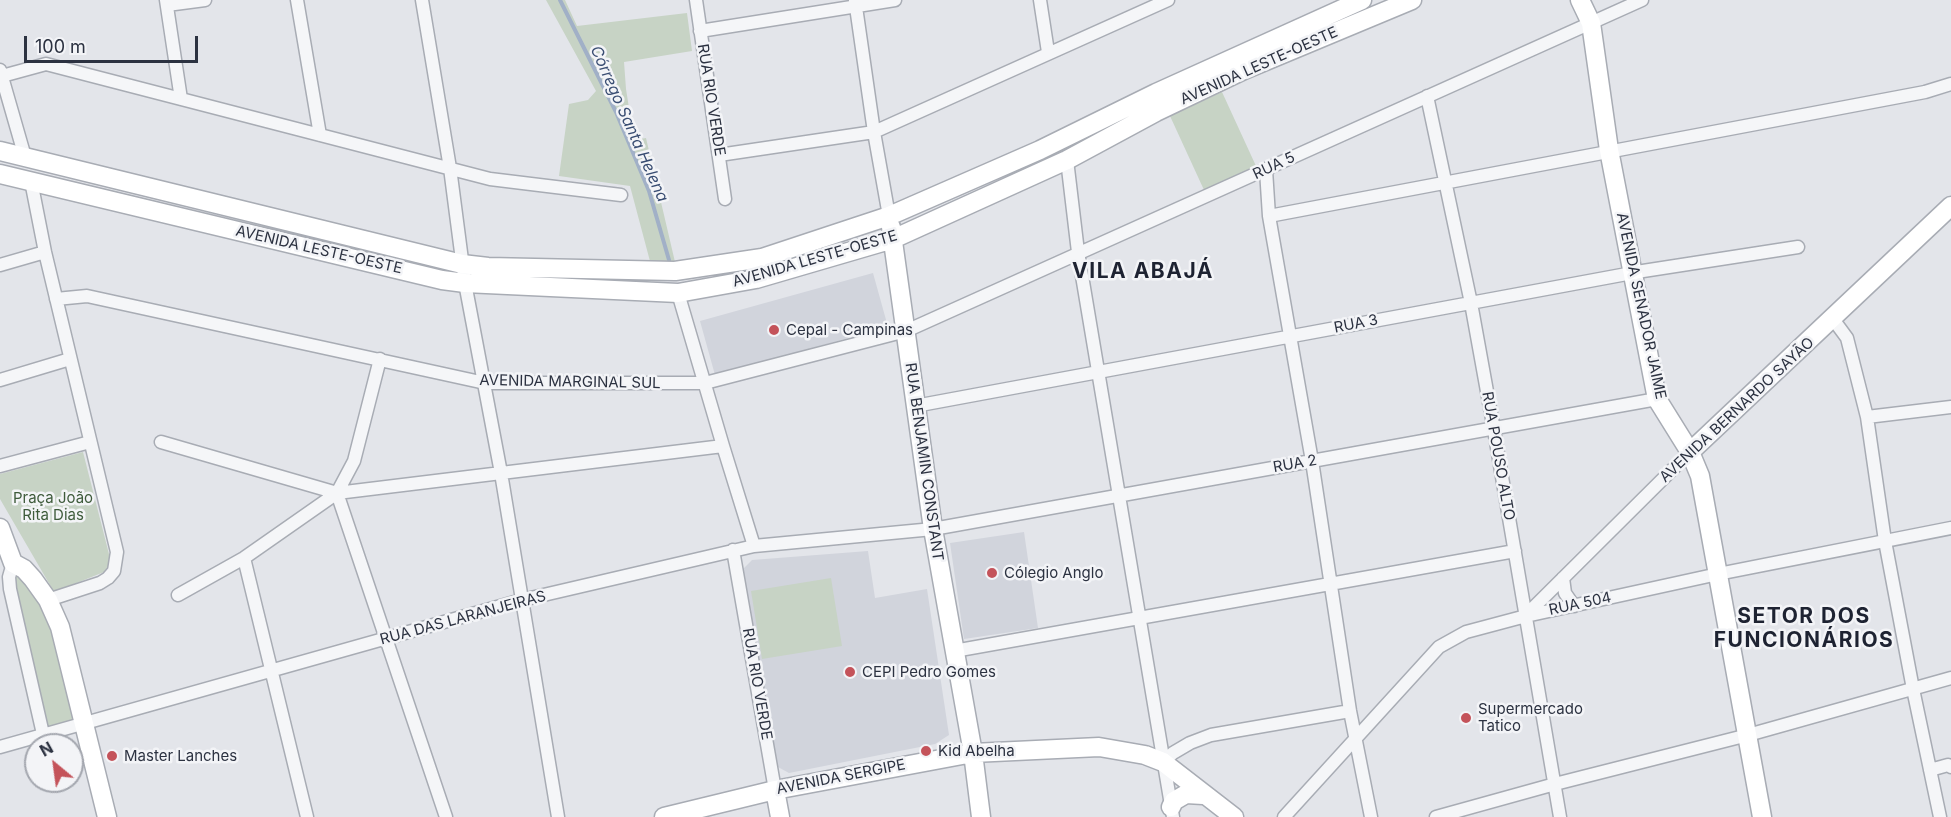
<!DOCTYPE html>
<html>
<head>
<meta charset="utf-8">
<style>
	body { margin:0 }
	#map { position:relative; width:1951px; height:817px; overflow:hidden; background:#e3e5ea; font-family:Inter,sans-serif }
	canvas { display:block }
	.north { position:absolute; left:24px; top:733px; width:60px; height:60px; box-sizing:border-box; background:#f3f4f7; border:2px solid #a3a6ae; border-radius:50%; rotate:331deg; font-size:16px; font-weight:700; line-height:24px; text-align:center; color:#2c3241 }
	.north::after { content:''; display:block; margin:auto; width:21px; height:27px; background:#c4535a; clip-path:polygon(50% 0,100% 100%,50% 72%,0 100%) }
	.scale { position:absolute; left:24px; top:36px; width:174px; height:27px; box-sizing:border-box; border:3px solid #2c3241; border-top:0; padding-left:8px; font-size:18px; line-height:21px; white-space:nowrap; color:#2c3241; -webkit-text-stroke:4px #f3f4f7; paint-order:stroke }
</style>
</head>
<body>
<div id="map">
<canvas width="1951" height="817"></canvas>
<div class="north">N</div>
<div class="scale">100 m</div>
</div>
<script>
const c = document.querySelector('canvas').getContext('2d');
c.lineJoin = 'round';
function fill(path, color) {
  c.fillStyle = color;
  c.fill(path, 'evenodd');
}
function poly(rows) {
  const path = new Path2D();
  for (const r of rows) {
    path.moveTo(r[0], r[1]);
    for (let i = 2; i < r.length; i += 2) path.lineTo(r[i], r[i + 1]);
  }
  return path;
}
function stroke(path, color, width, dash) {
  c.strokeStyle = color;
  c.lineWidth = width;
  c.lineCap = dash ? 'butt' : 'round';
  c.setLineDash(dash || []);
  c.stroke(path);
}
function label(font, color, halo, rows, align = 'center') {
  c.font = font + ' Inter,sans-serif';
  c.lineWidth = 5;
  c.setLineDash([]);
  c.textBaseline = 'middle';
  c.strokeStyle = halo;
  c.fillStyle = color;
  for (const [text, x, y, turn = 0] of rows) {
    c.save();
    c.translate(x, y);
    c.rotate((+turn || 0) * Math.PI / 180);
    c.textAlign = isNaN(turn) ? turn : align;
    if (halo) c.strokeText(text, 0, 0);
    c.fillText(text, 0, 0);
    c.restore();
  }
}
const built = poly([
	[873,273,888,327,715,375,700,321],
	[1024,532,1038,628,964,639,950,543],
	[868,551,875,598,927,589,949,735,935,744,789,773,778,767,742,570,752,560]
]);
const green = poly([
	[546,0,565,0,577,26,687,13,692,51,624,62,626,89,634,140,646,138,675,262,651,265,630,186,559,176,569,104,588,100,596,91],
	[1222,92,1256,166,1204,190,1170,116],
	[83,452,111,562,104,572,54,592,0,499,0,474],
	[23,571,42,605,58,647,76,722,46,731,12,573],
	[831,578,842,646,762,659,751,591]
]);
const stream = poly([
	[560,0,616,112,649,191,669,260]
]);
const street = poly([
	[166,0,181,99],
	[297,0,320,135],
	[422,0,450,168,465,283,501,473,558,817],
	[696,0,725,199],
	[855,0,874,132,889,216],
	[1040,0,1048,52],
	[167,5,205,0],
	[700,31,895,0],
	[0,70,25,157],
	[2,76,46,64,490,179,621,195],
	[1427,96,1471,303,1494,430,1560,817],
	[719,155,874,132,1168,0],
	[1067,160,1078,252,1173,817],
	[1266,170,1269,216,1312,461,1350,711,1371,817],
	[31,181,45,252,117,552,114,571,108,578,100,583,48,600],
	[1269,216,1925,92,1951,84],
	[0,265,45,252],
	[678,293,723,446,754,546],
	[56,299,87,296,485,383,705,383,906,331,1642,0],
	[1833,319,1847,338,1867,417,1885,541,1913,689,1940,817],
	[0,380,70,359],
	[915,406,1643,271,1798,247],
	[1867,417,1951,407],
	[161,442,337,493],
	[0,466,90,442],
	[337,493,446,817],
	[337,493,354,461,380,359],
	[733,550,775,790],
	[244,558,307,817],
	[13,563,9,577,10,589,43,734],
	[1563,578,1565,593,1574,606],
	[178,595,244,558,337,493,723,446],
	[1526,615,1690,452],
	[954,651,1515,551],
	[0,747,522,600,754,546,933,529,1657,399],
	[1163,762,1173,753,1190,743,1211,735,1350,711],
	[1930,770,1948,765,1951,767],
	[1284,817,1439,647,1466,632,1526,616,1718,574,1951,528],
	[1436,817,1555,784,1748,735,1951,678]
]);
const secondary = poly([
	[1580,0,1591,23,1609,150,1657,399,1690,452,1700,476,1762,817],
	[0,151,462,264,488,267,675,271,762,258,889,216,1040,150,1156,93,1362,0],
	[0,174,442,280,465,283,678,293,756,279,893,239,1067,160,1156,112,1244,70,1412,0],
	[891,227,933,529,973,753,981,817],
	[1690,452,1951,206],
	[0,528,13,563,24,569,33,579,48,600,60,627,107,817],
	[775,790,780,817],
	[1171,807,1174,801,1186,794,1203,795],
	[664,817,775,790,973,753,1099,747,1145,755,1163,762,1234,817]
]);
const markers = [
	[774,330,6,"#c4535a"],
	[992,573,6,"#c4535a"],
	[850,672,6,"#c4535a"],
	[1466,718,6,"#c4535a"],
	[926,751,6,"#c4535a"],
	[112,756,6,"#c4535a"]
];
const streetNames = [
	["AVENIDA LESTE-OESTE",1259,66,-24],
	["RUA RIO VERDE",711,100,81],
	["RUA 5",1274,166,-25],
	["AVENIDA LESTE-OESTE",319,250,13],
	["AVENIDA LESTE-OESTE",815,259,-16],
	["AVENIDA SENADOR JAIME",1641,306,78],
	["RUA 3",1356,324,-11],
	["AVENIDA MARGINAL SUL",570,382,1],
	["AVENIDA BERNARDO SAYÃO",1737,410,-43],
	["RUA POUSO ALTO",1498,456,80],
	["RUA BENJAMIN CONSTANT",924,462,82],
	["RUA 2",1295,464,-10],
	["RUA 504",1580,604,-12],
	["RUA DAS LARANJEIRAS",463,618,-15],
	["RUA RIO VERDE",757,684,80],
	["AVENIDA SERGIPE",841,777,-11]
];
const poiNames = [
	["Cepal - Campinas",786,330],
	["Cólegio Anglo",1004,573],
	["CEPI Pedro Gomes",862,672],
	["Supermercado",1478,709],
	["Tatico",1478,726],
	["Kid Abelha",938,751],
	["Master Lanches",124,756]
];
const parkNames = [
	["Praça João",53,498],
	["Rita Dias",53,515]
];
const waterNames = [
	["Córrego Santa Helena",629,124,66]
];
const districtNames = [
	["VILA ABAJÁ",1143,272],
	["SETOR DOS",1804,617],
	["FUNCIONÁRIOS",1804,641]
];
fill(built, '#d1d4dc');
fill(green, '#c7d3c5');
stroke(stream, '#a1b0c7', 4);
stroke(street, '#a8acb4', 15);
stroke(secondary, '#a8acb4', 21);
stroke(street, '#f5f6f8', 12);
stroke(secondary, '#fff', 18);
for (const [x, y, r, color] of markers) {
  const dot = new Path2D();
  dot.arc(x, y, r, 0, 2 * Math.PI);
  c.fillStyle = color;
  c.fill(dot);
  stroke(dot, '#f3f4f7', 2);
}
label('15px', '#2c3241', '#f3f4f7', streetNames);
label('15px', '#2c3241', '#f3f4f7', poiNames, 'left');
label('15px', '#3e5b3b', '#f3f4f7', parkNames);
label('italic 16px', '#394d72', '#f3f4f7', waterNames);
c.letterSpacing = '1.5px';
label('bold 21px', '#1e2332', '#f3f4f7', districtNames);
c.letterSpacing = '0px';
</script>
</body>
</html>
